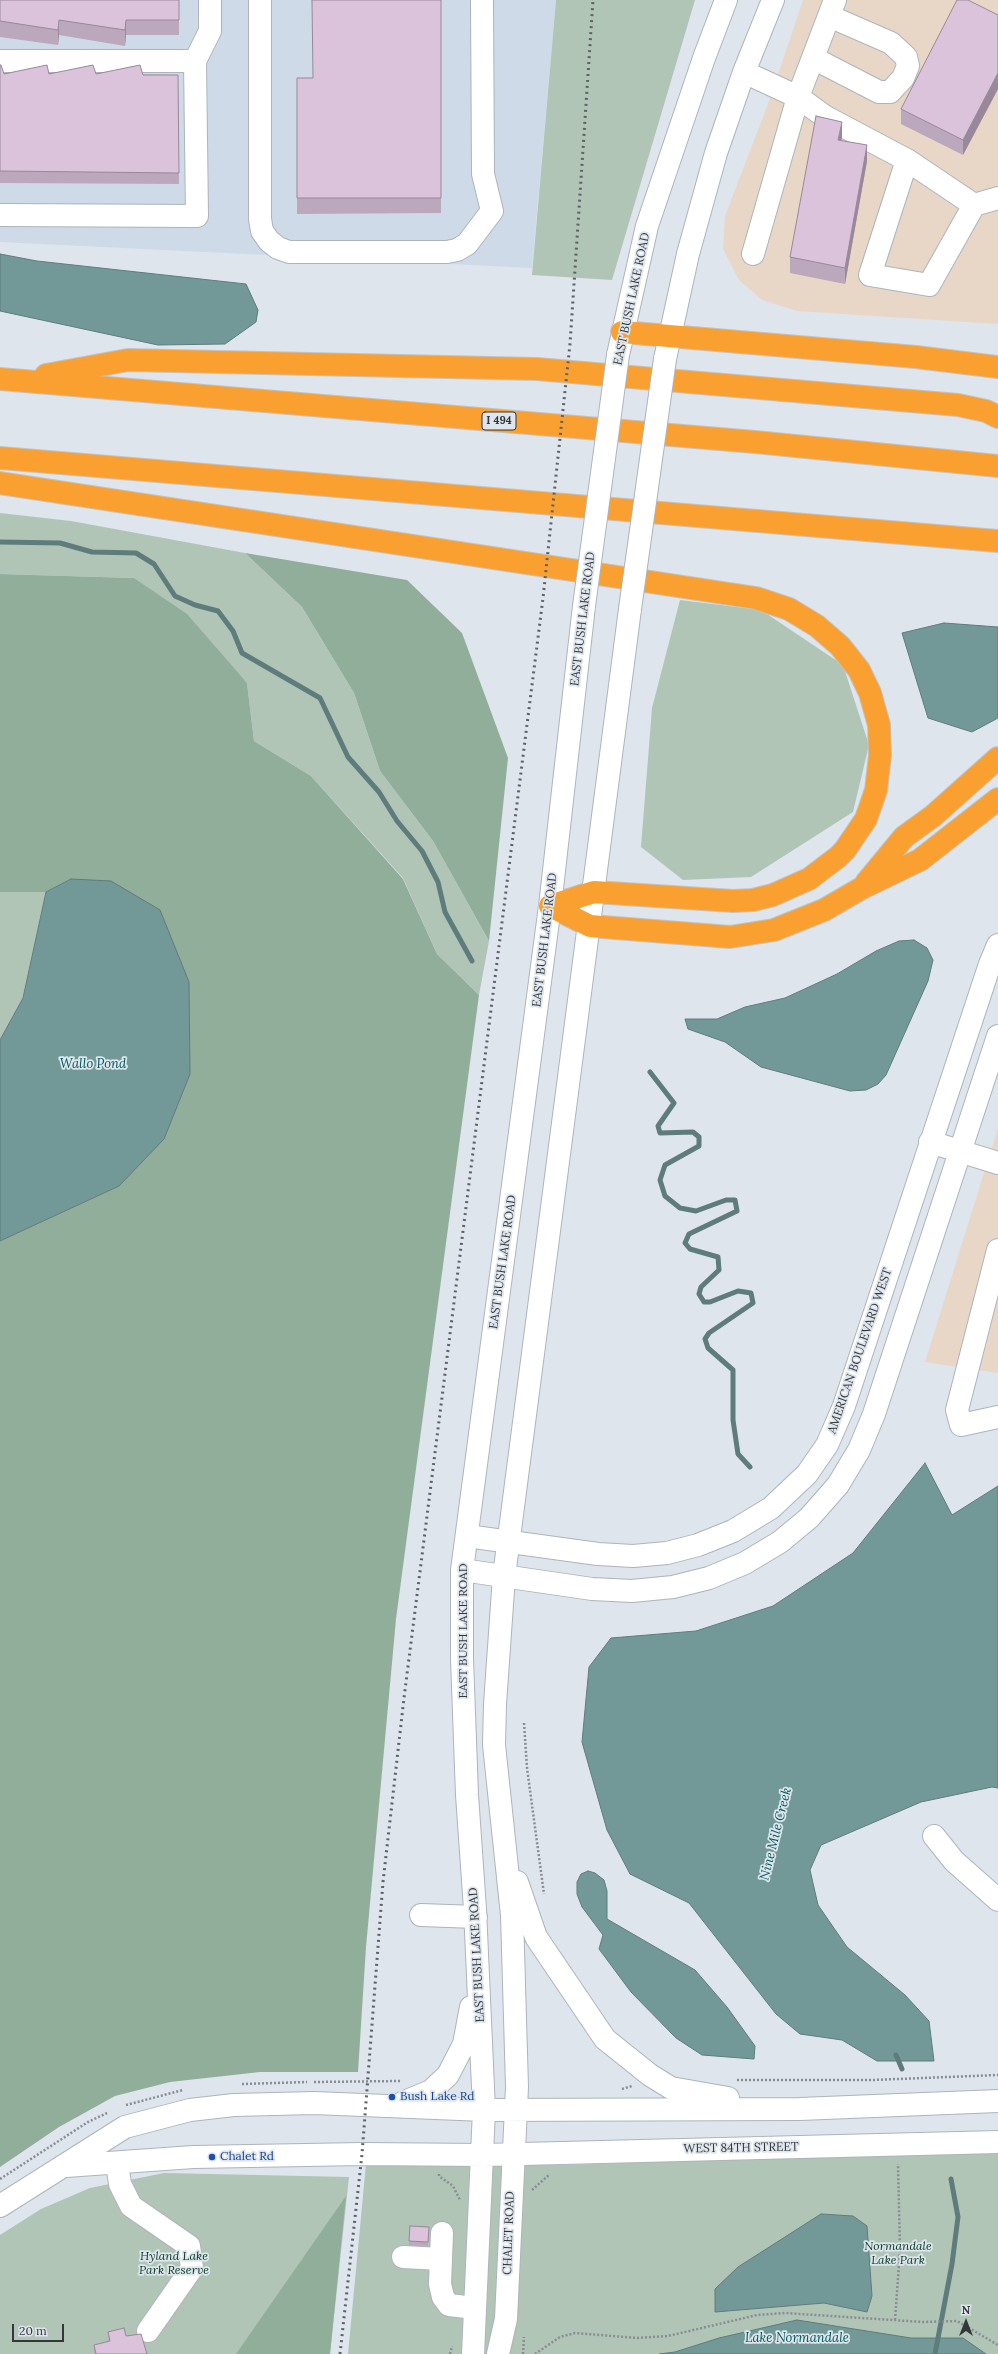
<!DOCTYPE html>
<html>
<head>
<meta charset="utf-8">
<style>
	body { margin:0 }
	#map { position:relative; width:998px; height:2354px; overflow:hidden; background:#dee5ed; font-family:Lora,serif }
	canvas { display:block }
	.north { position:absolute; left:946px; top:2302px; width:40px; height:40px; -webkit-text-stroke:3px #dee5ed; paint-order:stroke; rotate:0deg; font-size:11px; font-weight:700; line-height:16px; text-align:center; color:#34373a }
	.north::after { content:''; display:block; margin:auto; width:14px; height:18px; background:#34373a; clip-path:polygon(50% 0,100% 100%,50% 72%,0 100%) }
	.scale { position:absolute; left:12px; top:2324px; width:52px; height:18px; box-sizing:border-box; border:2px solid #34373a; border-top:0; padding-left:5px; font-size:12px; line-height:14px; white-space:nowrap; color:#34373a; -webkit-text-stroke:3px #dee5ed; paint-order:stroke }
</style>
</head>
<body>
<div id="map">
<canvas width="998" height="2354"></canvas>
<div class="north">N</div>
<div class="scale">20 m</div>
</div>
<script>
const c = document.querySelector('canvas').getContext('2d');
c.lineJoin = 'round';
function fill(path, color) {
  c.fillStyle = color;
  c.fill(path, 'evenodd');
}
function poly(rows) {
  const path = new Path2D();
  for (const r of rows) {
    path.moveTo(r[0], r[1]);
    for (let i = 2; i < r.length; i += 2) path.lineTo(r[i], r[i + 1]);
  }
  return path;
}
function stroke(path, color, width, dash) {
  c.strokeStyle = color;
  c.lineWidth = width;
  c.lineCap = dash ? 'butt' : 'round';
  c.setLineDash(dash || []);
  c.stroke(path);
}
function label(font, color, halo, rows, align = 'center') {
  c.font = font + ' Lora,serif';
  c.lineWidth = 3.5;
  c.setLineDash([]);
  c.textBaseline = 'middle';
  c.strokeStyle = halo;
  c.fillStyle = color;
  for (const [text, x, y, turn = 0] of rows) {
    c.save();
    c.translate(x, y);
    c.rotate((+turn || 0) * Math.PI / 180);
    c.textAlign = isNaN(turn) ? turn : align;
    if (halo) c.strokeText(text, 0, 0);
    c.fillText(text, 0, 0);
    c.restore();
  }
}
const commercial = poly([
	[803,0,998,0,998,324,797,311,762,300,739,280,723,249,725,216,768,104],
	[998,1128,998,1373,925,1362]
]);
const built = poly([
	[0,0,556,0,532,268,0,242]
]);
const green = poly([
	[556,0,695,0,612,280,532,275],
	[0,513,71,521,245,553,302,607,354,693,380,771,433,841,489,941,479,995,437,954,403,878,311,776,254,741,247,683,134,578,0,574],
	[680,600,761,610,843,665,869,745,853,812,751,877,683,880,641,847,652,708],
	[0,892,46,892,23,998,0,1040],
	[998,2151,998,2354,348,2354,366,2164,563,2165],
	[164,2173,349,2177,330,2354,0,2354,0,2235,41,2209,90,2188]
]);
const forest = poly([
	[245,553,407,580,462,633,508,758,489,941,433,841,380,771,354,693,302,607],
	[0,574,134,578,187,614,247,683,254,741,311,776,403,879,437,954,479,995,396,1619,366,1947,358,2072,260,2072,170,2082,115,2096,59,2127,0,2167,0,1241,119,1186,71,879,46,892,0,892],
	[346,2196,330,2354,236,2354]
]);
const water = poly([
	[0,254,37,261,246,284,258,310,256,322,225,344,158,345,0,311,0,254],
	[944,623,998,627,998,718,972,732,928,718,902,633,944,623],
	[71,879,111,881,160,910,189,982,190,1074,164,1139,119,1186,0,1241,0,1040,23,998,46,892,71,879],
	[914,940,927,948,933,960,928,981,886,1075,878,1084,866,1090,850,1091,761,1067,725,1042,688,1029,685,1019,717,1019,745,1007,785,998,837,974,876,951,899,941,914,940],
	[925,1463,952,1515,998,1486,998,1788,992,1787,921,1802,821,1845,810,1870,818,1905,847,1947,905,1995,929,2021,934,2061,877,2061,842,2040,800,2034,776,2014,689,1903,630,1874,607,1830,582,1742,589,1667,611,1638,696,1631,773,1606,853,1553,925,1463],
	[588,1871,595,1873,604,1880,607,1891,607,1919,695,1970,727,2007,755,2046,754,2059,702,2055,676,2038,631,1992,599,1949,603,1935,582,1907,577,1894,577,1882,581,1874,588,1871],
	[821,2214,853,2216,867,2226,872,2296,867,2312,824,2303,715,2312,715,2289,738,2267,821,2214],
	[797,2320,911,2338,963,2338,986,2354,659,2354,675,2352,719,2338,797,2320]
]);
const stream = poly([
	[0,542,60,543,92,552,136,553,154,564,175,596,195,605,218,611,233,631,242,653,320,698,348,757,379,792,397,821,422,851,438,882,445,912,472,961],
	[650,1072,674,1103,658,1126,660,1133,693,1132,699,1137,699,1146,665,1165,660,1180,665,1196,680,1208,696,1211,726,1200,735,1200,737,1211,689,1234,685,1243,690,1249,718,1257,719,1270,701,1287,699,1294,704,1302,710,1302,738,1291,751,1293,753,1303,709,1333,705,1339,708,1348,733,1370,733,1420,738,1454,750,1467],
	[896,2055,902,2069],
	[935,2354,952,2264,958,2217,951,2179]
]);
const path = poly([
	[524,1723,527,1768,544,1894],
	[737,2080,873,2080,998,2075],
	[314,2082,400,2081],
	[242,2084,307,2082],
	[622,2089,632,2086],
	[126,2105,183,2090],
	[439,2174,439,2176,453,2186,460,2200],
	[0,2179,88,2122,107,2113],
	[532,2190,550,2174],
	[895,2320,900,2250,898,2164],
	[450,2354,452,2346],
	[523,2354,524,2337],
	[535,2354,560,2337,575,2333,637,2338,668,2336,757,2315,785,2313,923,2322,957,2321,998,2345]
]);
const minor = poly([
	[260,0,260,219,262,231,269,241,278,248,289,252,447,252,457,250,467,244,492,211,483,174,482,0],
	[813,58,879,92,890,92,903,78,908,66,906,57,891,43,829,16],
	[0,61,195,61],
	[744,72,798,97,824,116,907,160,974,205,929,285,870,275,907,160],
	[974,205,998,198],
	[0,215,197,216,195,61,210,31,210,0],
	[753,254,798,97,835,0],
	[618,355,647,226,704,58,726,0],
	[665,359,688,254,716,153,744,72,773,0],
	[930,1142,998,1163],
	[998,1250,957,1410,961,1425,998,1417],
	[467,1536,598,1554,633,1556,667,1553,698,1545,733,1531,771,1508,807,1474,827,1445,844,1406,990,964,998,945],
	[462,1570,592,1589,632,1591,673,1587,709,1578,745,1563,780,1542,809,1518,838,1485,859,1450,874,1414,998,1036],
	[934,1836,954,1861,998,1900],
	[517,1882,536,1937,605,2039,650,2075,671,2088,728,2098],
	[421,1915,476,1917],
	[402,2103,431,2091,448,2075,464,2044,471,2007],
	[117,2163,120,2184,131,2206,189,2246,192,2268,148,2331],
	[66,2166,193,2157,362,2154,483,2155,998,2142],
	[0,2206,125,2127,190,2110,234,2105,314,2103,484,2110,800,2109,998,2101],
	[442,2233,440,2284,443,2297,449,2305,475,2308],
	[403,2257,441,2259],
	[473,2354,484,2110,475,1909,467,1795,462,1659,462,1570,550,906,584,606],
	[498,2354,506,2319,517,2087,512,1915,494,1745,495,1704,504,1576,630,609]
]);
const highway = poly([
	[622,332,916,357,998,367],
	[46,375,128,360,537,369,958,405,986,411,998,417],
	[0,379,755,442,998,466],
	[0,458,998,541],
	[0,483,756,598,789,609,817,626,840,646,859,670,870,693,879,725,880,755,876,790,866,819,845,850,838,857,809,879,773,895,753,900,733,901,594,892,550,906],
	[866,883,904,837,933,816,998,758],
	[550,906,590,926,730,937,774,930,824,910,862,888,920,860,998,799]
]);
const rail = poly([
	[340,2354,362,2154,383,1882,404,1698,543,598,570,344,593,0]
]);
const minorBridge = poly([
	[584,606,618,355],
	[630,609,665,359]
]);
const wall = poly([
	[0,0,179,0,179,35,126,35,125,46,59,35,58,45,0,37],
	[441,0,441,213,297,214,297,78,313,78],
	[998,15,998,89,963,155,901,124,901,109],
	[0,65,4,74,96,74,178,75,179,184,0,183],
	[842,137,841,141,867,161,845,284,790,273,790,257],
	[410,2226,429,2227,428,2246,409,2245],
	[108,2332,126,2336,147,2354,94,2354,94,2345,108,2341]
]);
const shadedWall = poly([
	[59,20,59,35,58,45,58,30],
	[126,20,126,35,125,46,125,30],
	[998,73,998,89,963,155,963,140],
	[842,122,842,137,838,156,838,140],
	[867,145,867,161,845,284,845,268]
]);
const building = poly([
	[0,0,179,0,179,20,126,20,125,30,59,20,58,30,0,21,0,0],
	[312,0,441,0,441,198,297,198,297,78,313,78,312,0],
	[957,0,968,0,998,15,998,73,963,140,901,109,957,0],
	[0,65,1,65,4,74,47,65,49,74,93,65,96,74,140,65,143,75,178,75,179,173,0,171,0,65],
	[816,116,842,122,838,140,867,145,845,268,790,257,816,116],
	[410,2226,429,2227,428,2242,409,2241,410,2226],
	[124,2328,126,2336,141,2334,147,2354,96,2354,94,2345,110,2341,108,2332,124,2328]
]);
const markers = [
	[392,2097,4,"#1a4fb4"],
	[212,2157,4,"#1a4fb4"]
];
const shields = [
	[499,421,34]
];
const shieldNames = [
	["I 494",499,421]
];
const streetNames = [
	["EAST BUSH LAKE ROAD",632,299,-78],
	["EAST BUSH LAKE ROAD",583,619,-83],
	["EAST BUSH LAKE ROAD",545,940,-83],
	["EAST BUSH LAKE ROAD",503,1262,-82],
	["AMERICAN BOULEVARD WEST",860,1351,-71],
	["EAST BUSH LAKE ROAD",464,1631,-90],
	["EAST BUSH LAKE ROAD",477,1955,-93],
	["WEST 84TH STREET",741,2148,-1],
	["CHALET ROAD",509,2233,-88]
];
const transitNames = [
	["Bush Lake Rd",400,2097],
	["Chalet Rd",220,2157]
];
const parkNames = [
	["Normandale",898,2247],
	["Lake Park",898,2261],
	["Hyland Lake",174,2257],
	["Park Reserve",174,2271]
];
const waterNames = [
	["Wallo Pond",93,1064],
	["Nine Mile Creek",776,1834,-76],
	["Lake Normandale",797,2338]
];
fill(commercial, '#e8d7c6');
fill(built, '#cedae8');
fill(green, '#b1c5b7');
fill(forest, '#91ae9b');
fill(water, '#729998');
stroke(water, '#5f7c7c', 1);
stroke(stream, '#5f7c7c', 5);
stroke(minor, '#adb4bb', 24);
stroke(highway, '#c2c3c4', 24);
stroke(path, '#888d93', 2.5, [2, 2]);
stroke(minor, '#fff', 22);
stroke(highway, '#faa031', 22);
stroke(rail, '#5e6267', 3, [2, 4]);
stroke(minorBridge, '#adb4bb', 24, []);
stroke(minorBridge, '#fff', 22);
fill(wall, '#bca8bc');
fill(shadedWall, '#989');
fill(building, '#dbc3db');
stroke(building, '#989', 1);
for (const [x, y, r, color] of markers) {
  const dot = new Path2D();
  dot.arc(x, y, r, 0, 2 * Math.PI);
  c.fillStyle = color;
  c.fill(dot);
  stroke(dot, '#dee5ed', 1.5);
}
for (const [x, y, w] of shields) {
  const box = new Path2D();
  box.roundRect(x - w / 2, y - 9, w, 18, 3);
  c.fillStyle = '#dee5ed';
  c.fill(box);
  stroke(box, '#34373a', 1);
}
label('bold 11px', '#34373a', null, shieldNames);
label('12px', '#34373a', '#dee5ed', streetNames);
label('12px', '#164399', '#dee5ed', transitNames, 'left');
label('italic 12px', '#063c21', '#dee5ed', parkNames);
label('italic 13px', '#015b5b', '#dee5ed', waterNames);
</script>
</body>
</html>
